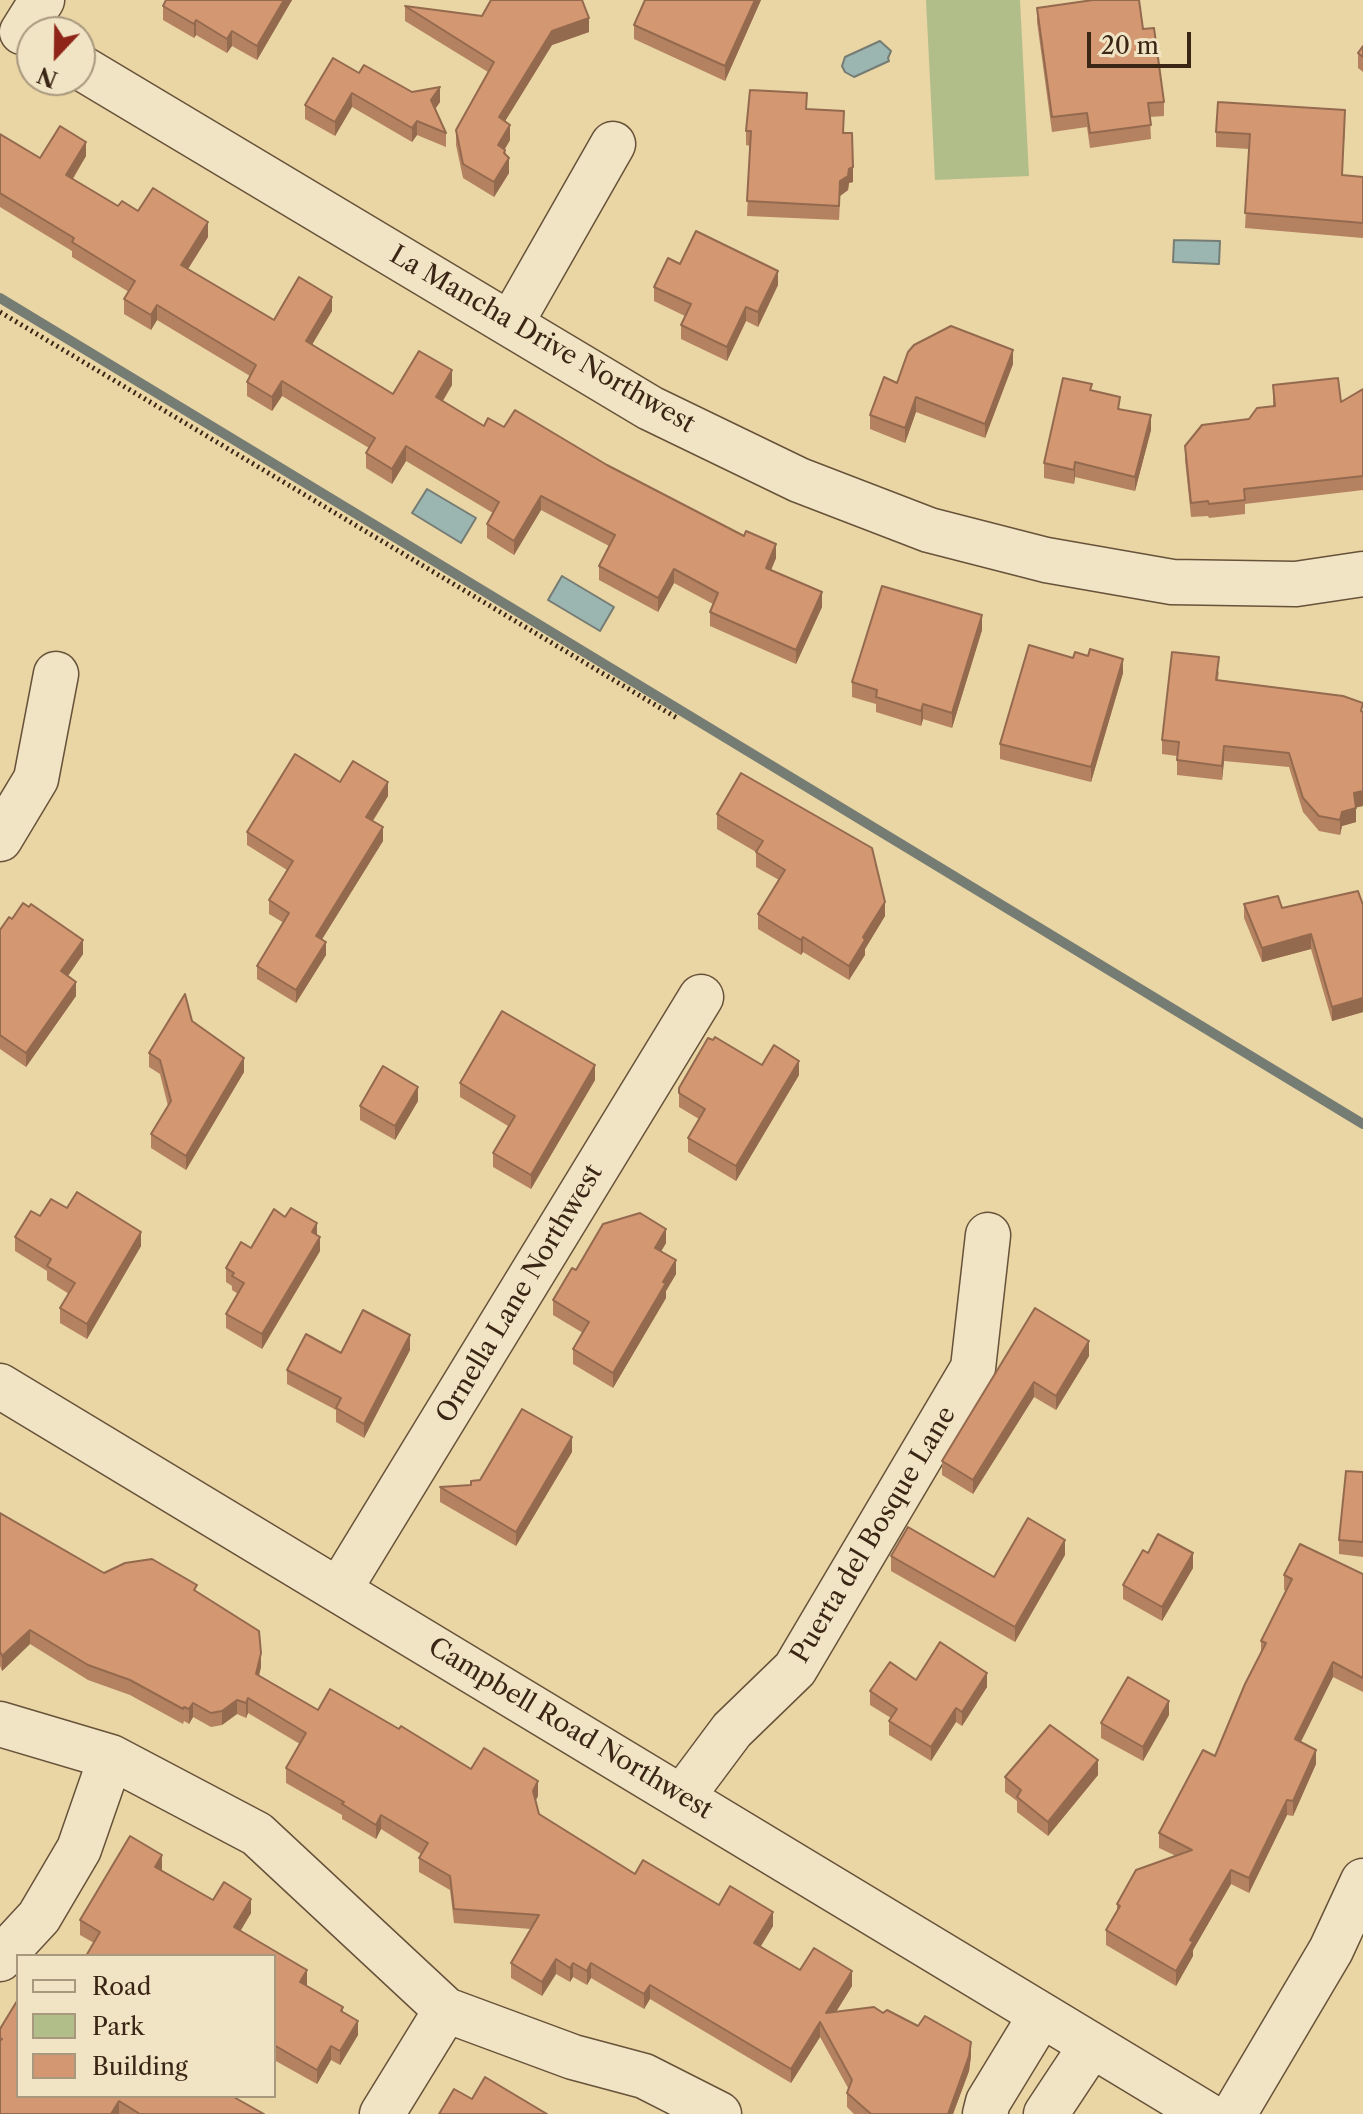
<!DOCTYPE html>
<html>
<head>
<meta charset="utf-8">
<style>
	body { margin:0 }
	#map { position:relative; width:1363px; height:2114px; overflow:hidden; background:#ead5a4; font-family:"Libre Caslon Text",serif }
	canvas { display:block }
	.legend { position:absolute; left:16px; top:1954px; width:260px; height:144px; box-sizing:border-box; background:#f1e4c4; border:2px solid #a8987e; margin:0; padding:10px 14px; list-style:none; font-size:24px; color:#3b2616 }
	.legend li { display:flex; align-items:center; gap:16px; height:40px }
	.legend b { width:40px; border:2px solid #a8987e }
	.north { position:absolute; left:16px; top:16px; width:80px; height:80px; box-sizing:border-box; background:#f1e4c4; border:2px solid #a8987e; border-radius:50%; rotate:202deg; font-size:22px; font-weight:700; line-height:32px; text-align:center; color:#3b2616 }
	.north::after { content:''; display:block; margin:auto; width:28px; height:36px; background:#8f2418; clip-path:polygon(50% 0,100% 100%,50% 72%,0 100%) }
	.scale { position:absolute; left:1087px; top:32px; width:104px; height:36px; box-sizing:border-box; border:4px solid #3b2616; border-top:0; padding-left:10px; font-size:24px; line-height:28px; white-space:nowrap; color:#3b2616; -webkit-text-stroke:6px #f1e4c4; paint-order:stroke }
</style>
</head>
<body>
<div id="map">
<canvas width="1363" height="2114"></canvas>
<ul class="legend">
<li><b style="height:10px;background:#f1e4c4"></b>Road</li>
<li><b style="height:22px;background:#b2be8a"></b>Park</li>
<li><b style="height:22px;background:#d39771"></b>Building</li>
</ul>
<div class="north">N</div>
<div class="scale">20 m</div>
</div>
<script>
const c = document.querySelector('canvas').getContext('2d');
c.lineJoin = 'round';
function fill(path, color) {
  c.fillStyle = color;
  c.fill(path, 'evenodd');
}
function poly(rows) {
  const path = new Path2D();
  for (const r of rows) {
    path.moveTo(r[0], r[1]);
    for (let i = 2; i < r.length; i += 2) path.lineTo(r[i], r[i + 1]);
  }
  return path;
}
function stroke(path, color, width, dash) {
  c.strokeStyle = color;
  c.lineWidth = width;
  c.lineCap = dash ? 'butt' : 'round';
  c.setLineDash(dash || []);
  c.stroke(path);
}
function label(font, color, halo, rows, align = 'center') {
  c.font = font + ' "Libre Caslon Text",serif';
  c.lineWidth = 6;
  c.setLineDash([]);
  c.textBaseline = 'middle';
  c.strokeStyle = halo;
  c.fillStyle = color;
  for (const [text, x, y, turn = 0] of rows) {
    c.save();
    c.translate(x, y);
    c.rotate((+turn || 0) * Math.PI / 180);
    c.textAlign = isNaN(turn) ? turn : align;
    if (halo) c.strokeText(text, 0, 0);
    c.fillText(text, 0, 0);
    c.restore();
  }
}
const green = poly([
	[926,0,1020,0,1029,176,935,180]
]);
const water = poly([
	[880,41,891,51,888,58,889,61,854,77,845,72,842,66,845,57,880,41],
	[1174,240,1220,241,1219,264,1173,262,1174,240],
	[427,489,476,518,461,543,412,513,427,489],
	[562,576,614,607,600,631,548,600,562,576]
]);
const stream = poly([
	[0,298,1363,1124]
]);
const path = poly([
	[0,312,677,718]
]);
const minor = poly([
	[22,32,42,0],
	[80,67,650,408,799,480,929,530,1046,560,1172,582,1296,584,1363,574],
	[511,323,613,144],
	[0,839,36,779,56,674],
	[0,1386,1206,2114],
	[339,1590,701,997],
	[0,1724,111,1757,257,1834,446,2010,573,2057,644,2076,719,2114],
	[682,1797,732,1730,795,1669,973,1368,988,1235],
	[0,1959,39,1917,79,1849,111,1757],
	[382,2114,446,2010],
	[985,2114,988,2102,1041,2015],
	[1046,2114,1091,2046],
	[1234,2114,1331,1950,1363,1881]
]);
const wall = poly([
	[166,0,292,0,257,60,232,46,227,53,196,35,194,38,163,20,163,6],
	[761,0,725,81,634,39,634,25],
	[405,6,589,32,552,45,505,121,510,140,505,149,509,173,494,197,463,178,456,145,456,130,488,72,405,21],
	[1037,8,1143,29,1164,102,1164,116,1150,117,1151,139,1090,148,1087,127,1052,132,1037,22],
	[1363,46,1363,72,1358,68,1358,53],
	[359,73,440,102,435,109,446,133,446,147,417,135,412,142,352,107,335,136,305,119,305,105],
	[807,109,844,133,853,182,849,183,848,190,840,196,839,220,747,216,750,146,746,145,746,131],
	[1345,125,1342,175,1363,177,1363,238,1245,228,1249,149,1216,147,1216,132],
	[0,134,40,158,86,156,73,179,118,206,138,211,208,237,188,269,274,320,332,311,312,344,393,394,452,385,443,401,484,426,504,427,607,465,776,558,771,570,822,607,796,664,710,626,710,612,713,604,674,583,658,612,599,580,599,566,609,546,541,510,514,555,487,538,487,524,493,513,406,461,392,484,366,468,366,453,369,448,282,396,272,411,247,396,247,382,250,376,157,320,151,330,124,314,124,299,129,292,72,257,72,251,0,207],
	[680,264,778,285,758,327,746,321,727,361,681,339,681,325,685,316,654,301,654,287],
	[1013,364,985,438,916,412,905,443,870,429,870,415,897,383],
	[1273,385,1341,402,1363,389,1363,490,1245,504,1245,514,1209,518,1208,516,1191,517,1185,460,1185,446,1249,419,1273,406],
	[1092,390,1151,430,1135,491,1075,477,1074,484,1044,478,1044,463],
	[982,630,952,728,923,719,921,726,876,712,876,704,852,697,852,682],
	[1088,656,1123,673,1091,782,1000,759,1000,744,1073,658],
	[1219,671,1218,680,1363,806,1356,807,1356,822,1342,826,1340,835,1319,831,1303,812,1289,767,1224,761,1222,780,1177,775,1177,756,1162,754,1162,740],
	[340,782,388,796,373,821,383,841,322,939,326,955,296,1003,257,979,257,966,284,923,269,914,269,900,287,870,247,845,247,832],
	[717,814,885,916,865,949,865,955,849,980,803,952,801,955,758,929,758,914,779,880,756,867,756,852,717,829],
	[1244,904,1282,908,1363,905,1363,1012,1332,1021,1311,949,1262,962,1244,918],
	[0,930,83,954,68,976,76,996,26,1067,0,1049],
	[192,1021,244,1072,186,1170,151,1148,151,1134,168,1106,160,1074,149,1067,149,1053],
	[762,1065,799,1075,736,1181,688,1152,688,1138,699,1119,679,1107,679,1088],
	[595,1080,531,1189,493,1167,493,1153,508,1126,460,1097,460,1083],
	[418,1101,395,1140,360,1120,360,1106],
	[67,1208,141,1246,87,1339,60,1323,60,1308,69,1294,47,1280,47,1271,15,1251,15,1237,40,1216],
	[317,1235,320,1251,262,1349,226,1328,226,1314,238,1294,232,1290,232,1286,226,1282,226,1268,251,1248],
	[666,1243,661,1251,676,1274,666,1291,666,1298,613,1388,573,1364,573,1349,583,1333,553,1315,553,1300,576,1270],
	[1035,1308,1089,1356,1056,1410,1034,1397,973,1494,942,1475,942,1461],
	[410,1350,364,1438,336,1422,336,1410,287,1384,287,1370,341,1353],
	[572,1452,516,1546,440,1502,440,1487,471,1485,480,1480],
	[1363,1472,1363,1557,1339,1554,1339,1540],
	[0,1513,104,1573,197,1592,261,1667,259,1675,318,1710,399,1729,471,1769,538,1796,535,1801,539,1814,635,1874,773,1926,761,1946,800,1970,852,1986,836,2012,883,2013,971,2056,969,2071,953,2114,854,2114,847,2107,847,2093,848,2088,820,2037,791,2083,650,1999,644,2009,591,1978,587,1985,573,1977,570,1982,556,1974,542,1996,511,1978,511,1963,531,1929,454,1923,450,1890,419,1872,419,1858,421,1854,381,1829,376,1839,342,1819,342,1815,286,1783,286,1768,300,1744,248,1713,246,1718,237,1714,222,1725,211,1727,193,1717,189,1724,184,1721,183,1724,130,1695,88,1680,30,1644,2,1671,0,1666],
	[1148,1553,1193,1568,1162,1621,1123,1599,1123,1585],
	[1065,1555,1015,1642,891,1571,891,1556,994,1577],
	[1363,1574,1363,1692,1333,1677,1300,1742,1316,1764,1293,1816,1287,1815,1249,1893,1231,1884,1193,1950,1193,1956,1176,1986,1106,1945,1106,1930,1117,1912,1117,1904,1176,1856,1159,1848,1159,1833,1215,1756,1261,1653,1261,1641,1286,1591,1284,1590,1284,1575],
	[916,1680,987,1687,962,1726,956,1722,931,1761,889,1735,889,1721,891,1718,870,1705,870,1691],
	[1169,1715,1143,1761,1101,1738,1101,1723],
	[1098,1775,1048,1836,1017,1812,1017,1801,1005,1792,1005,1777],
	[130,1836,162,1855,162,1870,213,1900,224,1882,251,1899,251,1913,240,1931,307,1970,307,1986,343,2007,343,2012,358,2021,358,2035,340,2065,331,2060,317,2084,274,2060,274,1956,86,1956,94,1943,80,1935,80,1920],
	[0,2029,18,2096,232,2096,264,2114,0,2114]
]);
const shadedWall = poly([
	[284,0,292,0,257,60,257,46],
	[755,0,761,0,725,81,725,66],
	[589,18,589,32,552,45,499,131,499,117,552,31],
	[196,20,196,35,194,38,194,24],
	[232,31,232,46,227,53,227,39],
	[440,87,440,102,431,115,431,100],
	[352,93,352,107,335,136,335,122],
	[417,121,417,135,412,142,412,128],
	[510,125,510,140,498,160,498,145],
	[86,142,86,156,66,189,66,175],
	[505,150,505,164,509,158,509,173,494,197,494,182],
	[853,167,853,182,849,183,848,190,840,196,839,220,840,181,849,169],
	[208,222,208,237,181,280,181,265],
	[778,271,778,285,758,327,758,312],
	[332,297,332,311,306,355,306,341],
	[157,305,157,320,151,330,151,315],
	[746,307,746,321,727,361,727,347],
	[1013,350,1013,364,985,438,985,424],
	[452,370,452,385,436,411,436,397],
	[282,381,282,396,272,411,272,397],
	[916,397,916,412,905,443,905,428],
	[1151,415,1151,430,1135,491,1135,477],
	[406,446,406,461,392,484,392,469],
	[1075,462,1075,477,1074,484,1074,470],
	[541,496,541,510,514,555,514,541],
	[776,544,776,558,766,582,766,568],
	[674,569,674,583,658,612,658,598],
	[822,592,822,607,796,664,796,650],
	[982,615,982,630,952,728,952,713],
	[1123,659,1123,673,1091,782,1091,767],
	[923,704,923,719,921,726,921,711],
	[1224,746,1224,761,1222,780,1222,766],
	[388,782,388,796,366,831,366,817],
	[1363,791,1363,806,1354,808,1354,793],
	[1356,808,1356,822,1342,826,1340,835,1340,820,1342,812],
	[383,827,383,841,316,949,316,936],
	[885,902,885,916,865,949,865,955,849,980,849,966,863,937],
	[1311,934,1311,949,1262,962,1262,948],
	[803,937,803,952,801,955,801,940],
	[83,940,83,954,61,986,61,971],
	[326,942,326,955,296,1003,296,990],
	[76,982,76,996,26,1067,26,1053],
	[1363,998,1363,1012,1332,1021,1332,1007],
	[244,1058,244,1072,186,1170,186,1156],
	[799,1061,799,1075,736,1181,736,1166],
	[595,1065,595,1080,531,1189,531,1175],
	[418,1087,418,1101,395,1140,395,1126],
	[317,1223,317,1238,312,1232],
	[666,1229,666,1243,655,1262,655,1248],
	[141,1232,141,1246,87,1339,87,1324],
	[320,1237,320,1251,262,1349,262,1334],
	[676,1260,676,1274,666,1291,666,1298,613,1388,613,1373],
	[410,1335,410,1350,364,1438,364,1424],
	[1089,1341,1089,1356,1056,1410,1056,1396],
	[1034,1382,1034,1397,973,1494,973,1480],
	[572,1437,572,1452,516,1546,516,1532],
	[1065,1540,1065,1555,1015,1642,1015,1627],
	[1193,1553,1193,1568,1162,1621,1162,1607],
	[30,1630,30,1644,2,1671,2,1656],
	[261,1653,261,1667,256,1688,256,1674],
	[1333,1662,1333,1677,1295,1754,1295,1739],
	[987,1673,987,1687,962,1726,962,1712],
	[248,1698,248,1713,246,1718,246,1703],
	[237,1700,237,1714,222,1725,222,1711],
	[1169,1701,1169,1715,1143,1761,1143,1747],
	[193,1703,193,1717,189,1724,189,1709],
	[956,1708,956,1722,931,1761,931,1747],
	[1316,1750,1316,1764,1293,1816,1293,1801],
	[1098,1760,1098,1775,1048,1836,1048,1822],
	[538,1781,538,1796,533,1806,533,1791],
	[1287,1800,1287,1815,1249,1893,1249,1878],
	[381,1815,381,1829,376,1839,376,1825],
	[162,1855,162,1869,155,1881,155,1867],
	[1231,1870,1231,1884,1193,1950,1193,1956,1176,1986,1176,1971,1190,1940],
	[251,1899,251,1913,234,1942,234,1927],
	[773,1912,773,1926,754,1957,754,1943],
	[556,1959,556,1974,542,1996,542,1982],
	[573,1963,573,1977,570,1982,570,1968],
	[591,1963,591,1978,587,1985,587,1971],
	[307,1970,307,1985,300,1996,300,1982],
	[852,1971,852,1986,826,2028,826,2013],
	[650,1985,650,1999,644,2009,644,1994],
	[358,2021,358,2035,340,2065,340,2051],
	[820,2022,820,2037,791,2083,791,2069],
	[971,2042,971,2056,969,2071,953,2114,948,2114],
	[331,2046,331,2060,317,2084,317,2070],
	[119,2101,119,2114,111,2114]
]);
const building = poly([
	[166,0,284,0,257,46,232,31,227,39,196,20,194,24,163,6,166,0],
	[491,0,582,0,589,18,552,31,499,117,510,125,498,145,505,150,504,153,509,158,494,182,463,164,456,130,494,62,405,6,482,16,491,0],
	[645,0,755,0,725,66,634,25,645,0],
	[1093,0,1139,0,1143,29,1154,28,1164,102,1148,103,1151,125,1090,133,1087,113,1052,117,1037,8,1093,0],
	[1363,46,1363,57,1358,53,1363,46],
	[333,58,359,73,364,65,412,92,440,87,431,100,446,133,417,121,412,128,352,93,335,122,305,105,333,58],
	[750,90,807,93,806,109,844,111,843,133,852,133,853,167,849,169,848,176,840,181,839,206,747,201,751,131,746,131,750,90],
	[1218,102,1345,110,1342,175,1363,177,1363,223,1245,213,1250,134,1216,132,1218,102],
	[60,126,86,142,66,175,118,206,122,201,138,211,153,188,208,222,181,265,274,320,299,277,332,297,306,341,393,394,419,351,452,370,436,397,484,426,488,418,504,427,515,410,607,465,744,536,746,531,776,544,766,568,822,592,796,650,710,612,718,593,674,569,658,598,599,566,615,535,541,496,514,541,487,524,499,502,406,446,392,469,366,453,375,438,282,381,272,397,247,382,256,365,157,305,151,315,124,299,135,281,72,242,74,238,0,193,0,134,40,158,60,126],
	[696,231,778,271,758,312,746,307,727,347,681,325,691,304,654,287,668,258,680,264,696,231],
	[951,326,1013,350,985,424,916,397,905,428,870,415,884,377,897,383,908,352,914,345,951,326],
	[1063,378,1092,384,1090,390,1120,397,1118,409,1151,415,1135,477,1075,462,1074,470,1044,463,1063,378],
	[1338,378,1341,402,1363,389,1363,476,1244,489,1245,500,1209,504,1208,501,1191,503,1185,446,1202,425,1249,419,1257,408,1275,406,1273,385,1338,378],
	[882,586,982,615,952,713,923,704,921,711,876,697,877,690,852,682,882,586],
	[1029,645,1073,658,1075,652,1088,656,1090,649,1123,659,1091,767,1000,744,1029,645],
	[1172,652,1219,657,1216,680,1343,696,1363,703,1361,711,1363,712,1363,791,1354,793,1356,808,1342,812,1340,820,1319,816,1303,798,1289,753,1224,746,1222,766,1177,760,1179,742,1162,740,1172,652],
	[295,754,340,782,353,761,388,782,366,817,383,827,316,936,326,942,296,990,257,966,289,913,269,900,293,861,247,832,295,754],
	[741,773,872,848,885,902,863,937,865,940,849,966,803,937,801,940,758,914,785,870,756,852,763,841,717,814,741,773],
	[1358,891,1363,905,1363,998,1332,1007,1311,934,1262,948,1244,904,1278,896,1282,908,1358,891],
	[23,903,29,907,31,904,83,940,61,971,76,982,26,1053,0,1035,0,930,9,917,12,919,23,903],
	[185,994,192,1021,244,1058,186,1156,151,1134,171,1101,160,1060,149,1053,185,994],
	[502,1011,595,1065,531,1175,493,1153,515,1116,460,1083,502,1011],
	[715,1037,762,1065,774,1045,799,1061,736,1166,688,1138,705,1109,679,1093,679,1088,708,1038,713,1040,715,1037],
	[383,1066,418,1087,395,1126,360,1106,383,1066],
	[77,1192,141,1232,87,1324,60,1308,75,1283,47,1266,51,1259,15,1237,31,1211,40,1216,51,1199,67,1208,77,1192],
	[291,1208,317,1223,312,1232,320,1237,262,1334,226,1314,244,1283,232,1276,234,1273,226,1268,241,1242,251,1248,274,1209,285,1217,291,1208],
	[640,1213,666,1229,655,1248,676,1260,663,1282,666,1283,613,1373,573,1349,589,1322,553,1300,572,1268,576,1270,603,1224,640,1213],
	[1035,1308,1089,1341,1056,1396,1034,1382,973,1480,942,1461,1035,1308],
	[363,1310,410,1335,364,1424,336,1408,341,1398,287,1370,306,1334,341,1353,363,1310],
	[522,1409,572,1437,516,1532,440,1487,471,1485,471,1481,480,1480,522,1409],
	[1346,1471,1363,1472,1363,1542,1339,1540,1346,1471],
	[0,1513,104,1573,125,1563,152,1559,197,1585,194,1590,259,1631,261,1653,256,1674,318,1710,330,1689,399,1729,401,1726,471,1769,484,1748,538,1781,533,1791,539,1814,635,1874,643,1860,719,1905,730,1886,773,1912,754,1943,800,1970,814,1948,852,1971,826,2013,874,2007,883,2013,887,2010,918,2026,925,2016,971,2042,969,2056,948,2114,871,2114,847,2093,852,2080,820,2022,791,2069,650,1985,644,1994,591,1963,587,1971,573,1963,570,1968,556,1959,542,1982,511,1963,539,1915,454,1909,450,1876,419,1858,428,1843,381,1815,376,1825,342,1804,344,1802,286,1768,306,1733,248,1698,246,1703,237,1700,222,1711,211,1713,193,1703,189,1709,184,1707,183,1709,130,1680,88,1665,30,1630,2,1656,0,1651,0,1513],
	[1028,1518,1065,1540,1015,1627,891,1556,908,1527,994,1577,1028,1518],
	[1158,1534,1193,1553,1162,1607,1123,1585,1143,1550,1148,1553,1158,1534],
	[1300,1544,1363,1574,1363,1678,1333,1662,1295,1739,1316,1750,1293,1801,1287,1800,1249,1878,1231,1870,1190,1940,1193,1942,1176,1971,1106,1930,1120,1906,1117,1904,1136,1870,1192,1850,1159,1833,1203,1750,1215,1756,1245,1684,1266,1643,1261,1641,1292,1579,1284,1575,1300,1544],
	[940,1642,987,1673,962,1712,956,1708,931,1747,889,1721,897,1709,870,1691,890,1662,916,1680,940,1642],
	[1128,1677,1169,1701,1143,1747,1101,1723,1128,1677],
	[1050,1725,1098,1760,1048,1822,1017,1797,1021,1790,1005,1777,1050,1725],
	[130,1836,162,1855,155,1867,213,1900,224,1882,251,1899,234,1927,307,1970,300,1982,343,2007,341,2011,358,2021,340,2051,331,2046,317,2070,274,2045,274,1956,86,1956,100,1932,80,1920,130,1836],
	[17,2001,18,2002,18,2096,232,2096,264,2114,140,2114,119,2101,111,2114,0,2114,0,2041,2,2039,0,2038,0,2029,17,2001],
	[485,2077,547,2114,439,2114,454,2089,472,2099,485,2077]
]);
const streetNames = [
	["La Mancha Drive Northwest",542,340,30],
	["Ornella Lane Northwest",520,1294,-59],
	["Puerta del Bosque Lane",874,1535,-59],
	["Campbell Road Northwest",570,1729,31]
];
fill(green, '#b2be8a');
fill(water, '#9bb6b1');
stroke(water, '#757c73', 2);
stroke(stream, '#757c73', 10);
stroke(minor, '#67523a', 47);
stroke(path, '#3b2616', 5, [2, 4]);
stroke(minor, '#f1e4c4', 44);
fill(wall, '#b58261');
fill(shadedWall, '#946a4f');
fill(building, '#d39771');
stroke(building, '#946a4f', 2);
label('26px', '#3b2616', '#f1e4c4', streetNames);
</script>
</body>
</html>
